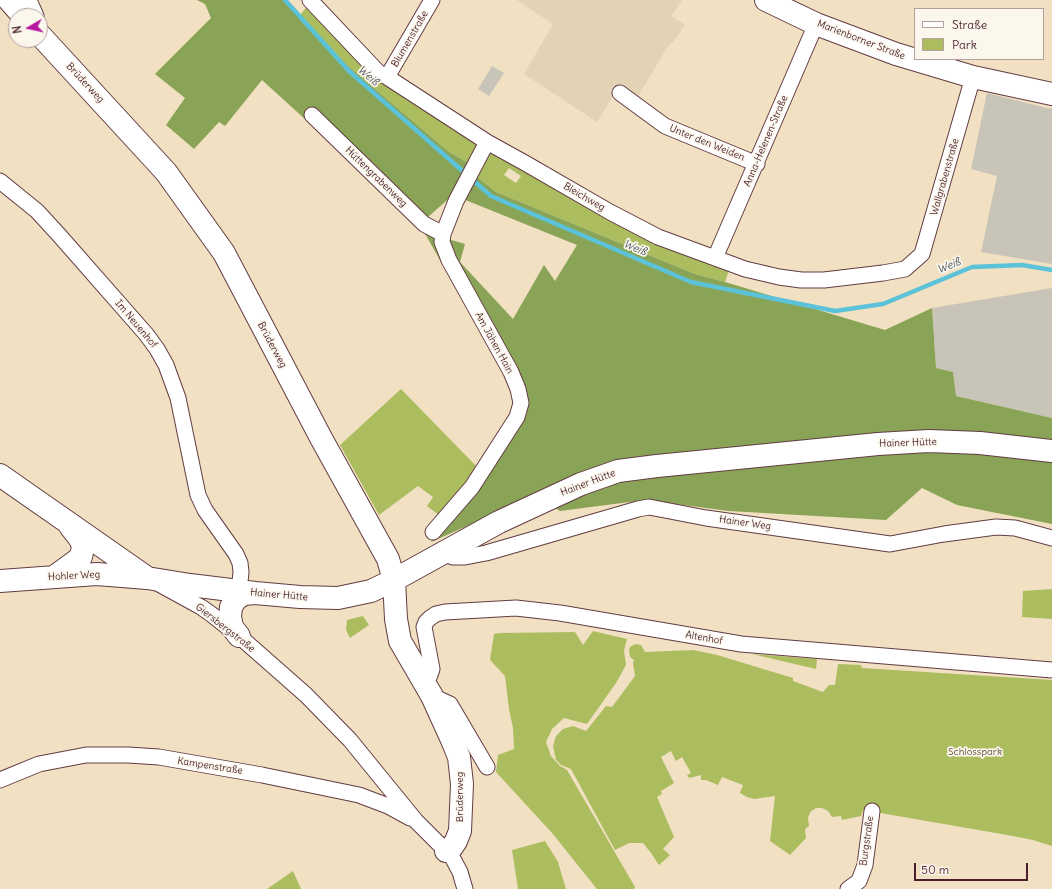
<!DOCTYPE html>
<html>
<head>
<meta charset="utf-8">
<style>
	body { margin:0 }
	#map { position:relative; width:1052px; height:889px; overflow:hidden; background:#f1e0c2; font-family:Delius,sans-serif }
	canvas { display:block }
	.legend { position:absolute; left:914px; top:8px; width:130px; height:52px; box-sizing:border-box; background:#fbf7ec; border:1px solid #b4a19f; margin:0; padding:5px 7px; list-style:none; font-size:12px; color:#4a1f2b }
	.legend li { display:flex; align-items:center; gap:8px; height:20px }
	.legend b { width:20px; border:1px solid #b4a19f }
	.north { position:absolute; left:8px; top:8px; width:40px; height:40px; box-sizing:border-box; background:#fbf7ec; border:1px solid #b4a19f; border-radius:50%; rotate:261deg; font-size:11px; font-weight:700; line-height:16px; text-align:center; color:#4a1f2b }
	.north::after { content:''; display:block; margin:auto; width:14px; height:18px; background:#b5179e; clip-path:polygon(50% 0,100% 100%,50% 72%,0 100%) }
	.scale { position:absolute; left:914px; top:863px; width:114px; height:18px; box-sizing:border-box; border:2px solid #4a1f2b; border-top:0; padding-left:5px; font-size:12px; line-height:14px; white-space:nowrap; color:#4a1f2b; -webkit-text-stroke:3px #fbf7ec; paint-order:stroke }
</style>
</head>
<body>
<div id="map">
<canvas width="1052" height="889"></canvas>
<ul class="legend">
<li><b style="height:5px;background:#fff"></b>Straße</li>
<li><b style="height:11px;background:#acbd60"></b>Park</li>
</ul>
<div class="north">N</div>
<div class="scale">50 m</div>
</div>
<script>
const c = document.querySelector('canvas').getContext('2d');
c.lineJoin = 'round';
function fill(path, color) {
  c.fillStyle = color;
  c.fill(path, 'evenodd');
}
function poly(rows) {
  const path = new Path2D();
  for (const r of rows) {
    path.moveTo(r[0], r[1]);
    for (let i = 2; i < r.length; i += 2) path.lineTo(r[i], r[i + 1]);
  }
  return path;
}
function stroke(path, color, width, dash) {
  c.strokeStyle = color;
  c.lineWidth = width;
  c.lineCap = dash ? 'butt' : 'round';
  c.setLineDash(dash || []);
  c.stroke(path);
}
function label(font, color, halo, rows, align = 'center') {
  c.font = font + ' Delius,sans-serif';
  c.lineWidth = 3.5;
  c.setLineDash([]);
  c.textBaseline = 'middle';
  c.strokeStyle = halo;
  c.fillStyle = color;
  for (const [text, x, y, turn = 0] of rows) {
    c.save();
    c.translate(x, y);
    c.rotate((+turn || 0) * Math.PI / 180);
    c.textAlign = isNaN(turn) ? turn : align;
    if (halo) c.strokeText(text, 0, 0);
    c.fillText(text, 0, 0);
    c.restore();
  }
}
const built = poly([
	[517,0,682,0,671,16,685,25,673,42,672,42,666,49,634,103,616,91,597,122,524,74,553,24]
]);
const industrial = poly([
	[492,66,504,73,489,96,478,89],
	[987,93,1051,109,1052,105,1052,264,981,252,997,176,971,169],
	[1052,288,1052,418,956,396,953,372,936,368,932,308]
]);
const green = poly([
	[309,4,360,61,475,141,476,148,468,163,449,152,348,66,300,15],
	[491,154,496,154,729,270,725,282,695,274,496,192,476,176,487,156],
	[509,168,521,176,516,183,504,175],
	[401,389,478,468,440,516,427,506,433,497,418,486,379,515,340,445],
	[1052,589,1052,619,1022,617,1023,591],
	[363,616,369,625,350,638,346,630,347,620],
	[593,631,627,639,624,651,626,665,616,683,587,724,564,718,552,729,546,742,551,756,560,766,567,770,635,887,634,889,597,889,552,833,496,772,498,755,514,749,513,728,509,709,505,676,490,660,494,634,500,633,575,632,583,645],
	[635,644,641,645,645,652,693,650,717,655,793,678,793,681,823,692,829,685,835,685,838,664,861,665,862,668,1052,680,1052,846,1033,840,1013,836,863,810,861,816,842,820,841,816,832,817,828,811,822,808,816,808,810,812,808,818,809,826,805,829,806,838,790,855,770,841,775,796,754,799,747,797,740,793,743,785,722,777,718,785,706,780,701,780,701,775,689,778,687,775,691,773,682,757,676,761,671,751,661,757,674,783,661,791,662,794,657,797,674,837,663,849,670,855,659,865,651,853,643,843,629,843,615,850,571,769,561,765,556,760,553,746,556,736,563,729,573,726,586,731,606,706,612,707,635,676,633,663,634,660,630,657,629,650,630,647],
	[752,654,817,659,816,669],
	[545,841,558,862,566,889,518,889,512,850],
	[293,871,301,889,267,889]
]);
const forest = poly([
	[197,0,285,0,348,66,449,152,468,163,476,176,496,192,695,274,725,282,885,330,932,308,936,368,953,372,956,396,1052,418,1052,524,957,505,922,488,886,520,729,511,645,500,560,511,535,496,431,542,440,516,478,468,522,404,424,232,465,244,460,262,513,319,544,265,555,281,577,245,453,195,420,224,262,80,225,126,219,122,194,149,166,125,185,98,155,74,211,18,205,4]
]);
const stream = poly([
	[285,0,349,71,491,196,691,282,835,311,883,304,972,267,1022,265,1052,270]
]);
const street = poly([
	[29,0,36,16],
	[310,0,379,73,387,77,487,142,525,163,610,212,658,237,745,269,779,277,801,280,824,280,883,273,905,269,922,254,973,77],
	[387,77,432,0],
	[620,93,665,126,757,164],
	[312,115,424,224,443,234],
	[0,181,37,211,59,235,146,334,157,349,166,365,178,398,198,495,205,510,236,554,240,563,241,572,239,591],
	[715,258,816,24],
	[433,532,472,487,517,417,521,403,518,389,511,372,449,260,442,242,443,234,456,201,487,142],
	[443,553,453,557,465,557,486,553,638,509,649,507,706,518,890,544,944,534,996,527,1015,528,1052,538],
	[159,584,201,607,211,614,239,636,306,695,350,740,416,821,452,857,460,872,465,889],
	[424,684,430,675,432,669,424,627,426,622,430,618,436,614,445,612,516,608,560,613,741,644,1052,670],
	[432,696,450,704,487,767],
	[0,780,39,764,86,755,128,755,159,757,262,775,359,795,388,806,410,818],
	[848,889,859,881,865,865,872,811]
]);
const secondary = poly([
	[9,0,23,16],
	[766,0,816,24,896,54,973,77,1052,94],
	[40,35,166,172,224,253,321,438,388,559,394,580,396,619,400,641,432,696,452,740,459,757,462,784,460,831,456,841,452,847,446,851],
	[0,475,146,577],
	[54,577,72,564,81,557,82,552,83,546,80,539,70,526],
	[0,581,97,574,147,578,190,585,255,593,300,597,338,598,371,591,394,580,499,522,581,484,618,471,657,466,878,444,929,441,980,443,1052,451],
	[239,636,232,627,230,617,231,607,236,599,244,594,255,593]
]);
const streetNames = [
	["Blumenstraße",410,39,-60],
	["Marienborner Straße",861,40,21],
	["Brüderweg",85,83,47],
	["Anna-Helenen-Straße",766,141,-67],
	["Unter den Weiden",707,143,22],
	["Hüttengrabenweg",376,177,44],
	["Wallgrabenstraße",945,177,-74],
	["Bleichweg",584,197,30],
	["Im Neuenhof",136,324,50],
	["Am Jähen Hain",494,343,61],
	["Brüderweg",272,345,62],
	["Hainer Hütte",908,443,-2],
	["Hainer Hütte",588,483,-21],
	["Hainer Weg",745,523,8],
	["Hohler Weg",74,576,-3],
	["Hainer Hütte",279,595,5],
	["Giersbergstraße",225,628,38],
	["Altenhof",704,638,10],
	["Kampenstraße",210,766,9],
	["Brüderweg",460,797,-90],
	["Burgstraße",867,841,-82]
];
const parkNames = [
	["Schlosspark",975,752]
];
const waterNames = [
	["Weiß",368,76,41],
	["Weiß",635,248,23],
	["Weiß",949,266,-22]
];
fill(built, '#e1d3b4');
fill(industrial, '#c8c4b8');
fill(green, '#acbd60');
fill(forest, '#89a456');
stroke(stream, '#5cc2d9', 4.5);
stroke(street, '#633c42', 17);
stroke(secondary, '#633c42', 24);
stroke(street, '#fff', 15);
stroke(secondary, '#fff', 22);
label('10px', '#4a1f2b', '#fbf7ec', streetNames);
label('10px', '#674e3b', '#fbf7ec', parkNames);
label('italic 11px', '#505868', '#fbf7ec', waterNames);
</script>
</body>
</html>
